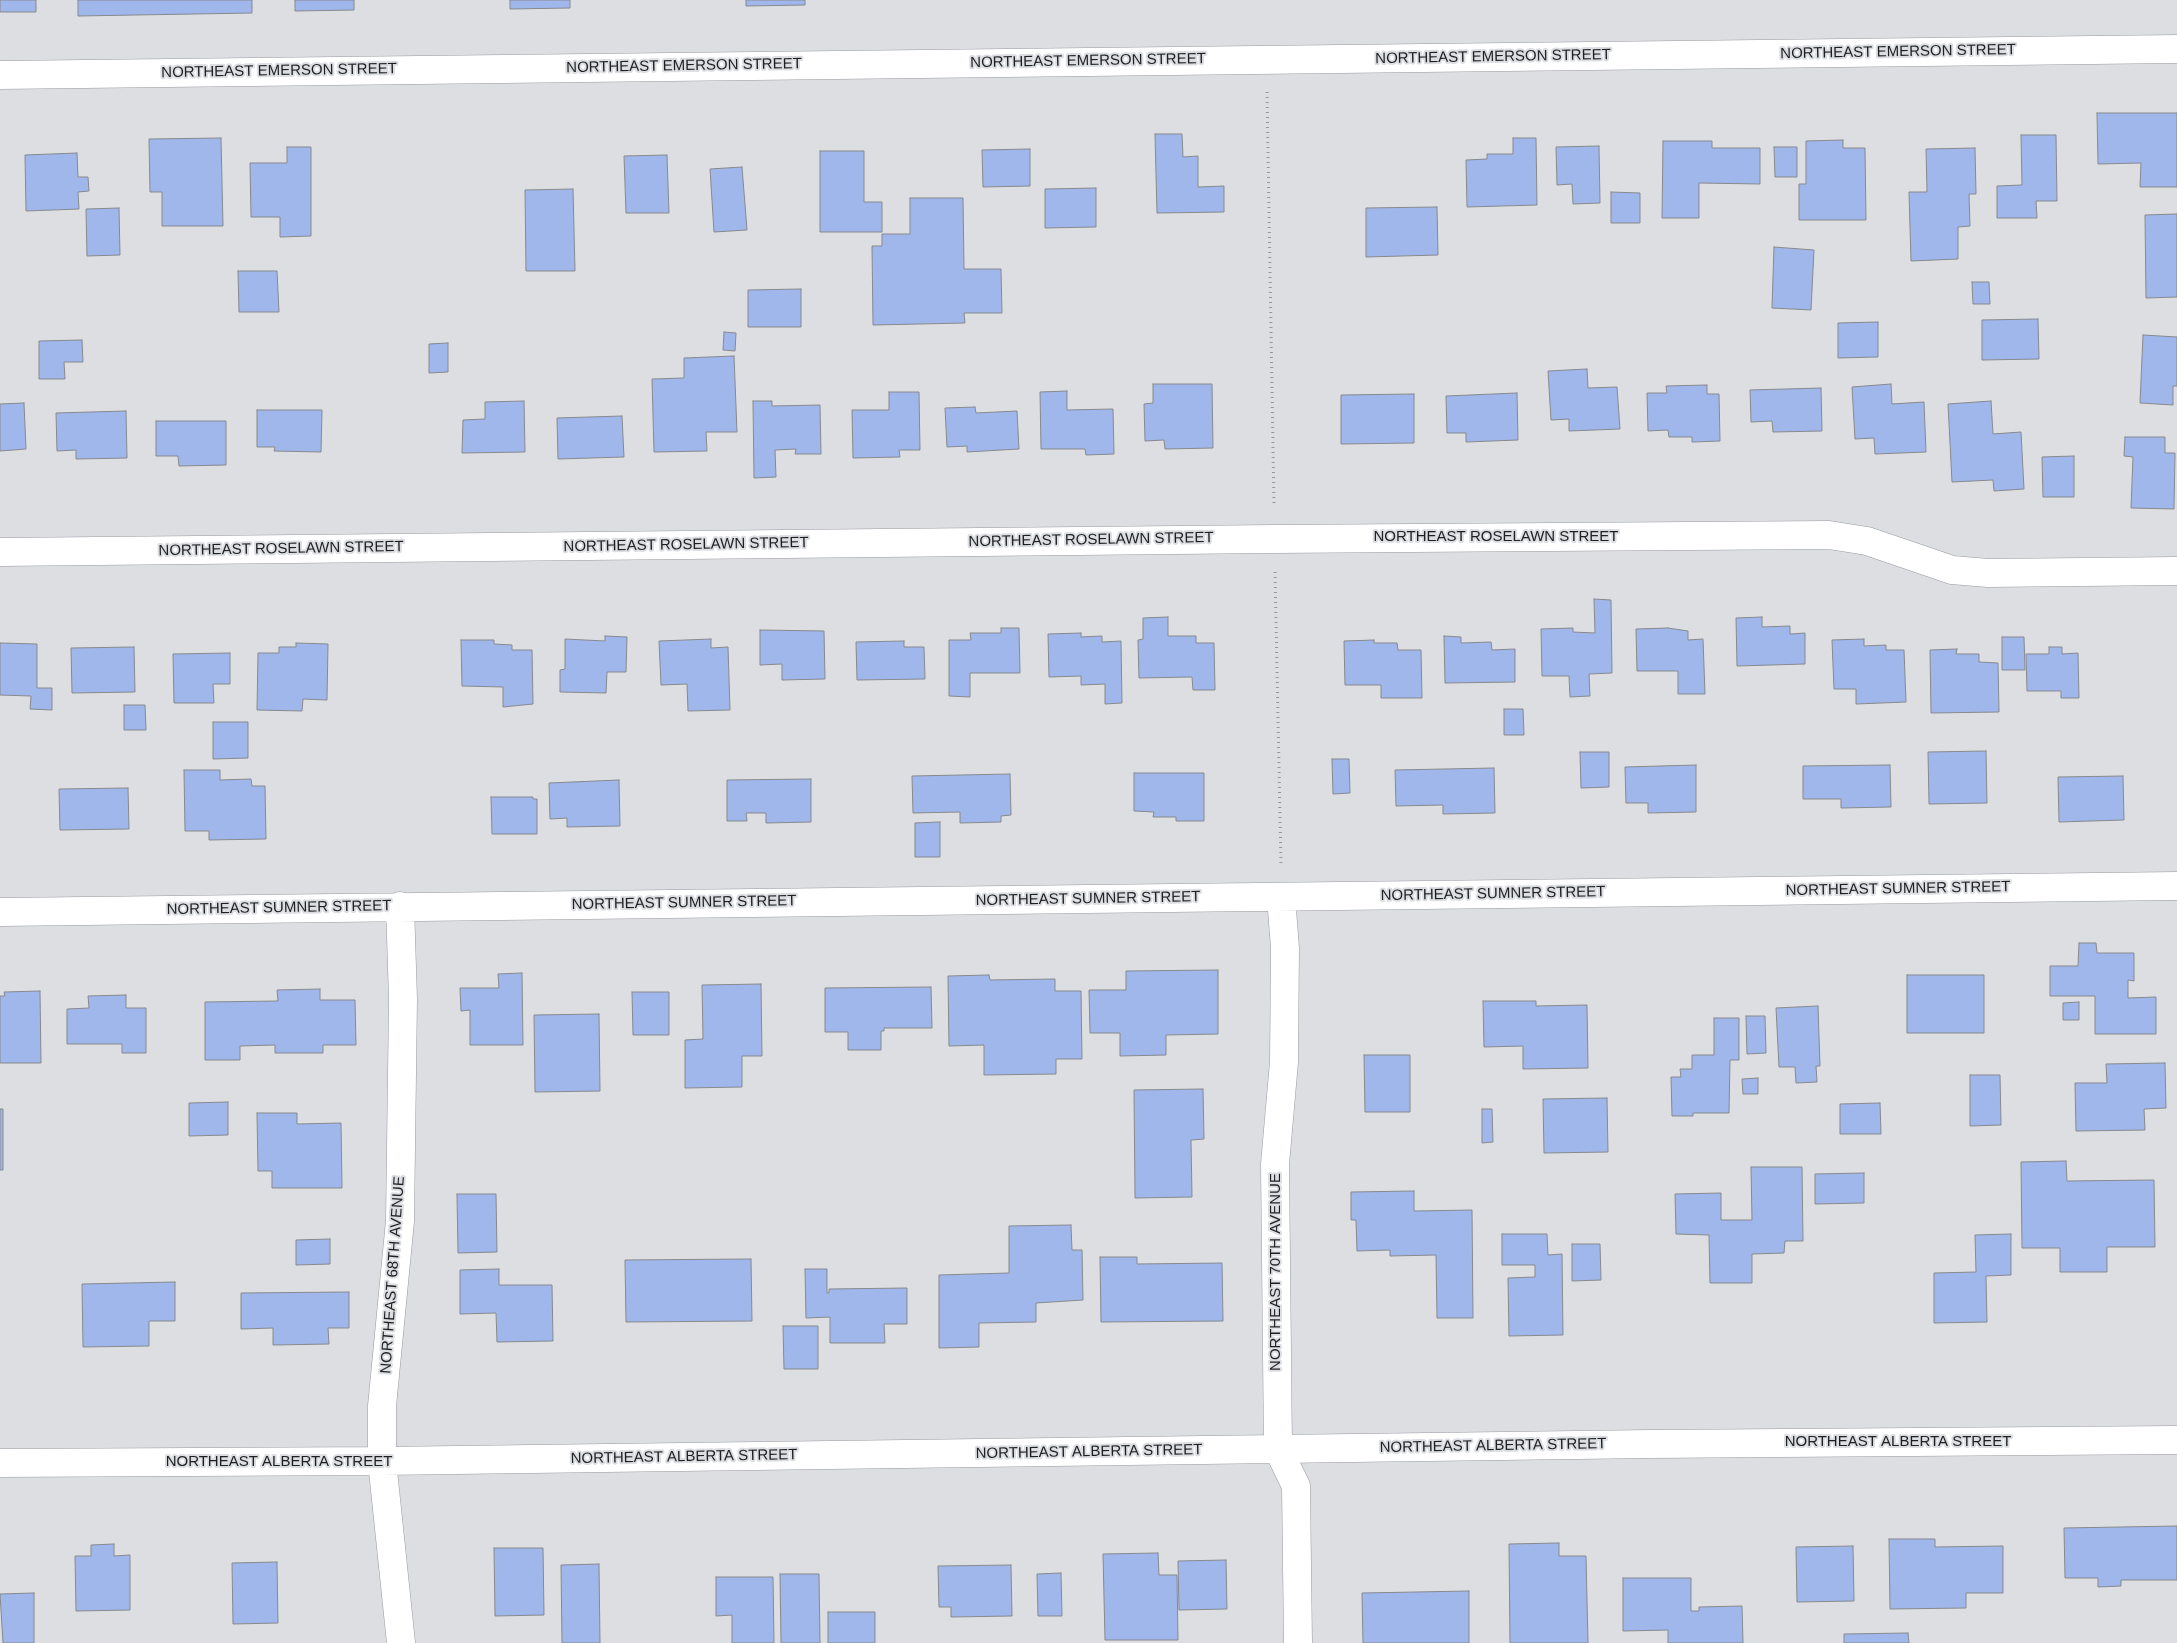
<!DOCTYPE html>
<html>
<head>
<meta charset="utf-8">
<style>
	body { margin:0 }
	canvas { display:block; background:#dcdee2 }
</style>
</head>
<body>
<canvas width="2177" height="1643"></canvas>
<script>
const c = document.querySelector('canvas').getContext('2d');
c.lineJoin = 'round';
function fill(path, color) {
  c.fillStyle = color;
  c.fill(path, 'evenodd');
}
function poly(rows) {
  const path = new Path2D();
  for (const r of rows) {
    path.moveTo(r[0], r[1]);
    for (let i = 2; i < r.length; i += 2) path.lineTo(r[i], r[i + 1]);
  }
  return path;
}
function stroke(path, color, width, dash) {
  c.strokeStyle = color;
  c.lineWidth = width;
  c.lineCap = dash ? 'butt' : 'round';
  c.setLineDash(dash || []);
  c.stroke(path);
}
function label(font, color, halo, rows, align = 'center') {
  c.font = font + ' Helvetica,sans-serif';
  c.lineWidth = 4;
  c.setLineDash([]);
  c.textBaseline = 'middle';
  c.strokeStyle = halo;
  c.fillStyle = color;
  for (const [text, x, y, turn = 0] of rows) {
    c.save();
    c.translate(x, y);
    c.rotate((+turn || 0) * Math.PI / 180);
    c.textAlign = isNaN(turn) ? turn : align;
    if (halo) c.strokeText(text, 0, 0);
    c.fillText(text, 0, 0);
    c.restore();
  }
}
const building = poly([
	[0,0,36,0,36,12,0,12,0,0],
	[78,0,252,0,252,13,78,16,78,0],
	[295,0,354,0,354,10,295,11,295,0],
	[510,0,570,0,570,8,510,9,510,0],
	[746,0,805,0,805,5,746,6,746,0],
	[2097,113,2177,113,2177,187,2140,187,2141,163,2098,164,2097,113],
	[1155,134,1182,134,1183,157,1198,156,1198,187,1224,186,1224,212,1157,213,1155,134],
	[2021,135,2056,135,2057,201,2036,201,2037,218,1997,218,1997,186,2022,185,2021,135],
	[221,138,223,226,162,226,162,192,150,192,149,139,221,138],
	[1513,138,1536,138,1537,205,1467,207,1466,160,1487,159,1487,154,1513,154,1513,138],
	[1843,140,1843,148,1865,148,1866,220,1799,220,1799,184,1806,184,1806,141,1843,140],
	[1663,141,1712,141,1712,148,1760,148,1760,184,1699,183,1699,218,1662,218,1663,141],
	[1599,146,1600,203,1573,204,1572,184,1557,185,1556,147,1599,146],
	[287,147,311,147,311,236,280,237,280,217,251,217,250,163,287,163,287,147],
	[1774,147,1797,147,1797,177,1775,177,1774,147],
	[1975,148,1976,194,1969,194,1970,226,1958,227,1958,259,1911,261,1909,192,1927,192,1926,149,1975,148],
	[1030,149,1030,186,983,187,982,150,1030,149],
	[820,151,864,151,864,202,882,202,882,232,820,232,820,151],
	[77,153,78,177,88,177,89,191,78,192,79,209,26,211,25,155,77,153],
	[667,155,669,213,626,213,624,156,667,155],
	[742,167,747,230,714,232,710,169,742,167],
	[1096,188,1096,227,1045,228,1045,189,1096,188],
	[573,189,575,271,526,271,525,190,573,189],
	[1611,192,1640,193,1640,223,1611,223,1611,192],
	[910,198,963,198,964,269,1001,269,1002,313,964,313,965,323,873,325,872,246,882,246,882,234,910,234,910,198],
	[1437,207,1438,255,1366,257,1366,208,1437,207],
	[119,208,120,255,87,256,86,209,119,208],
	[2177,214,2177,297,2146,298,2145,215,2177,214],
	[1774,247,1814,250,1811,310,1772,308,1774,247],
	[238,271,277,271,279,312,239,312,238,271],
	[1972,282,1989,282,1990,304,1973,304,1972,282],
	[801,289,801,327,748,327,748,290,801,289],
	[2038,319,2039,359,1982,360,1982,320,2038,319],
	[1878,322,1878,357,1838,358,1838,323,1878,322],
	[724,332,736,333,735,351,723,350,724,332],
	[2143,335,2177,337,2177,386,2173,386,2173,405,2140,403,2143,335],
	[82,340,83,362,64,362,65,379,39,379,39,341,82,340],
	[448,343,448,372,429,373,429,344,448,343],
	[734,356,737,432,706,432,707,451,654,452,652,379,684,378,684,358,734,356],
	[1587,369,1588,388,1617,387,1620,429,1569,431,1569,419,1551,420,1548,371,1587,369],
	[1153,384,1212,384,1213,448,1165,449,1164,440,1145,441,1144,404,1153,403,1153,384],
	[1891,384,1892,404,1924,402,1926,452,1875,454,1874,438,1855,439,1852,387,1891,384],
	[1707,385,1707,394,1719,394,1720,441,1692,442,1692,437,1669,437,1668,430,1648,431,1647,393,1667,393,1666,386,1707,385],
	[1821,388,1822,431,1773,432,1772,421,1751,422,1750,390,1821,388],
	[1067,391,1067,410,1113,409,1114,454,1086,455,1085,449,1041,449,1040,392,1067,391],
	[889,392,919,392,920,450,899,450,900,457,853,458,852,410,889,410,889,392],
	[1517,393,1518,440,1466,442,1466,433,1447,433,1446,396,1517,393],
	[1414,394,1414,443,1341,444,1341,395,1414,394],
	[524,401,525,452,462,453,463,420,485,419,485,402,524,401],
	[753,401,772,401,772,406,820,405,821,454,795,454,796,449,775,450,776,477,754,478,753,401],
	[1991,401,1993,434,2021,432,2024,489,1994,491,1993,480,1952,482,1948,404,1991,401],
	[24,403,26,449,0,451,0,404,24,403],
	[975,407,976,413,1017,411,1019,449,967,452,967,446,947,447,945,408,975,407],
	[257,410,322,410,321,452,274,451,275,447,257,447,257,410],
	[126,411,127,458,76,459,76,450,57,451,56,413,126,411],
	[622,416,624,457,558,459,557,418,622,416],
	[156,421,226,421,226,465,179,466,178,456,156,456,156,421],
	[2125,437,2165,437,2165,453,2175,453,2174,509,2131,508,2133,457,2124,456,2125,437],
	[2074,456,2074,497,2043,497,2042,457,2074,456],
	[1594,599,1611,600,1612,673,1589,674,1590,696,1570,697,1569,676,1542,676,1541,629,1573,628,1573,632,1595,633,1594,599],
	[1168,617,1168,636,1196,636,1196,643,1214,643,1215,690,1193,690,1192,677,1139,678,1138,640,1143,639,1143,618,1168,617],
	[1762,617,1762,627,1790,626,1790,634,1805,633,1805,664,1737,666,1736,618,1762,617],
	[1001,628,1019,628,1020,673,970,673,970,697,949,696,949,640,971,640,970,633,1001,633,1001,628],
	[1668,628,1688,631,1688,640,1703,639,1705,694,1678,694,1678,671,1637,671,1636,629,1668,628],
	[760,630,824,631,825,679,782,680,782,664,760,665,760,630],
	[1081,633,1081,637,1102,636,1102,642,1121,641,1122,703,1105,704,1105,684,1081,685,1081,676,1049,677,1048,634,1081,633],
	[605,636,627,637,626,672,607,672,606,693,560,692,560,670,565,669,565,639,605,641,605,636],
	[1444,636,1461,637,1461,643,1491,642,1492,650,1515,649,1515,682,1445,683,1444,636],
	[2002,637,2024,637,2025,670,2002,670,2002,637],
	[711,639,711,648,728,647,730,710,688,711,687,684,661,685,659,641,711,639],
	[1864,639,1864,646,1886,645,1886,650,1904,650,1906,702,1856,704,1856,689,1834,689,1832,640,1864,639],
	[461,640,494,640,494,644,512,645,512,650,532,650,533,704,503,707,503,687,462,686,461,640],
	[1374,640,1374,643,1397,643,1398,650,1421,650,1422,698,1381,698,1381,685,1345,685,1344,641,1374,640],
	[904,641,904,647,924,647,925,679,857,680,856,642,904,641],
	[0,643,37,644,37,688,52,688,52,710,30,709,31,696,0,695,0,643],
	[296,643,328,644,327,700,303,699,302,711,257,710,258,653,279,653,279,647,296,647,296,643],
	[134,647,135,692,72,693,71,648,134,647],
	[2049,647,2062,647,2062,654,2078,653,2079,698,2061,698,2061,691,2027,691,2026,654,2049,654,2049,647],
	[1957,649,1956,654,1979,654,1979,662,1998,663,1999,712,1931,713,1930,650,1957,649],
	[230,653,230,684,213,684,214,703,174,703,173,654,230,653],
	[124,705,145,705,146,730,124,730,124,705],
	[1504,709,1523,709,1524,735,1504,735,1504,709],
	[213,722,248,722,248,758,213,759,213,722],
	[1986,751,1987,803,1929,804,1928,752,1986,751],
	[1580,752,1609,752,1609,787,1581,788,1580,752],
	[1332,759,1349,759,1350,793,1333,794,1332,759],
	[1696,765,1696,812,1648,813,1648,803,1626,803,1625,767,1696,765],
	[1890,765,1891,807,1841,808,1841,799,1803,799,1803,766,1890,765],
	[1494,768,1495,813,1443,814,1443,805,1396,806,1395,770,1494,768],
	[184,770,220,770,220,780,251,779,252,786,265,786,266,839,209,840,209,831,185,831,184,770],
	[1134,773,1204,773,1204,821,1176,821,1176,817,1153,817,1154,812,1134,811,1134,773],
	[1010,774,1011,815,1001,816,1001,822,960,823,960,812,913,813,912,776,1010,774],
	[2123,776,2124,820,2059,822,2058,777,2123,776],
	[811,779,811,822,766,823,766,813,746,813,747,821,727,821,727,780,811,779],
	[619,780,620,826,567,827,567,818,550,819,549,783,619,780],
	[128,788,129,829,60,830,59,789,128,788],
	[491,797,533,797,533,799,537,799,537,834,492,834,491,797],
	[940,822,940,857,915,857,915,823,940,822],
	[2079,943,2096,943,2097,953,2134,953,2134,981,2128,980,2128,998,2156,997,2156,1034,2095,1034,2095,996,2050,996,2050,966,2078,966,2079,943],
	[1218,970,1218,1034,1166,1035,1166,1055,1120,1056,1120,1033,1090,1033,1089,990,1126,990,1126,971,1218,970],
	[522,973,523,1045,470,1045,470,1010,461,1011,460,988,499,988,498,974,522,973],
	[989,975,990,980,1055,979,1055,991,1081,991,1082,1059,1056,1059,1056,1074,984,1075,984,1045,949,1046,948,976,989,975],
	[1907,975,1984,975,1984,1033,1907,1033,1907,975],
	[761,984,762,1056,742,1056,742,1087,685,1088,685,1040,703,1039,702,985,761,984],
	[931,987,932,1028,884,1028,884,1031,881,1031,881,1050,848,1050,848,1032,825,1032,825,988,931,987],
	[320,989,320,1000,355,1000,356,1045,323,1045,323,1053,275,1053,275,1045,240,1046,240,1060,205,1060,205,1002,278,1001,277,990,320,989],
	[40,991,41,1063,0,1063,0,996,5,996,4,992,40,991],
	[632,992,669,992,669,1035,633,1035,632,992],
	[126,995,126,1008,146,1008,146,1053,122,1053,122,1044,67,1044,67,1009,89,1008,88,996,126,995],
	[1483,1001,1536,1001,1536,1006,1587,1005,1588,1068,1523,1069,1523,1046,1484,1047,1483,1001],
	[2079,1002,2079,1020,2063,1020,2063,1003,2079,1002],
	[1818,1006,1820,1066,1816,1066,1817,1082,1796,1083,1795,1067,1779,1067,1776,1008,1818,1006],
	[599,1014,600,1091,535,1092,534,1015,599,1014],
	[1746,1016,1765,1016,1766,1053,1747,1054,1746,1016],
	[1714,1018,1739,1018,1739,1060,1730,1060,1729,1113,1693,1113,1693,1116,1672,1116,1671,1077,1681,1077,1680,1069,1692,1069,1692,1055,1714,1055,1714,1018],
	[1364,1055,1410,1055,1410,1112,1365,1112,1364,1055],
	[2165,1063,2166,1108,2144,1109,2145,1130,2076,1131,2075,1083,2107,1083,2106,1064,2165,1063],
	[1970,1075,2000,1075,2001,1125,1970,1126,1970,1075],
	[1758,1078,1758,1094,1743,1094,1742,1079,1758,1078],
	[1203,1089,1204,1139,1191,1140,1192,1197,1135,1198,1134,1090,1203,1089],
	[1607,1098,1608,1152,1544,1153,1543,1099,1607,1098],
	[228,1102,228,1135,189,1136,189,1103,228,1102],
	[1880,1103,1881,1134,1840,1134,1840,1104,1880,1103],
	[0,1109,3,1109,3,1170,0,1170,0,1109],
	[1482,1109,1492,1109,1493,1142,1482,1143,1482,1109],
	[257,1113,297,1113,297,1124,341,1123,342,1188,272,1188,272,1171,258,1171,257,1113],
	[2066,1161,2067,1181,2154,1180,2155,1247,2107,1247,2107,1272,2060,1272,2060,1248,2022,1248,2021,1162,2066,1161],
	[1751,1167,1802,1167,1803,1241,1785,1241,1784,1253,1752,1254,1752,1283,1710,1283,1709,1235,1676,1234,1675,1194,1721,1193,1721,1220,1752,1220,1751,1167],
	[1864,1173,1864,1203,1815,1204,1815,1174,1864,1173],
	[1414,1191,1414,1211,1472,1210,1473,1318,1437,1318,1436,1255,1390,1256,1390,1250,1357,1251,1356,1220,1351,1220,1351,1192,1414,1191],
	[457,1194,496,1194,497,1252,458,1253,457,1194],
	[1071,1225,1072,1250,1082,1250,1083,1300,1036,1303,1036,1322,979,1323,979,1347,939,1348,939,1275,1009,1273,1009,1226,1071,1225],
	[1502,1234,1547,1234,1548,1255,1562,1254,1563,1335,1509,1336,1508,1278,1535,1277,1535,1265,1502,1265,1502,1234],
	[2011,1234,2011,1275,1986,1276,1987,1322,1934,1323,1934,1273,1976,1272,1975,1235,2011,1234],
	[330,1239,330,1264,296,1265,296,1240,330,1239],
	[1572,1244,1600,1244,1601,1280,1572,1281,1572,1244],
	[1100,1257,1137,1257,1137,1264,1222,1263,1223,1321,1101,1322,1100,1257],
	[751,1259,752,1321,626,1322,625,1260,751,1259],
	[499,1269,499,1285,552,1285,553,1341,497,1342,496,1313,460,1314,460,1270,499,1269],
	[805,1269,827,1269,827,1293,829,1293,829,1289,907,1288,907,1324,884,1324,885,1343,830,1343,830,1317,806,1318,805,1269],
	[175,1282,175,1321,149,1321,149,1346,83,1347,82,1284,175,1282],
	[349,1292,349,1328,328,1328,329,1344,273,1345,273,1328,241,1329,241,1293,349,1292],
	[783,1326,818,1326,818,1369,784,1369,783,1326],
	[2177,1526,2177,1580,2121,1580,2121,1586,2098,1587,2098,1578,2065,1578,2064,1528,2177,1526],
	[1889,1539,1935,1539,1935,1547,2003,1546,2003,1593,1966,1593,1966,1608,1890,1609,1889,1539],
	[1559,1543,1559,1556,1586,1556,1588,1643,1510,1643,1509,1544,1559,1543],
	[114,1544,114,1556,130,1555,130,1610,76,1611,75,1556,91,1556,91,1545,114,1544],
	[1853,1546,1854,1601,1797,1602,1796,1547,1853,1546],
	[494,1548,543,1548,544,1615,495,1616,494,1548],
	[1158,1553,1159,1575,1177,1575,1178,1640,1105,1640,1103,1554,1158,1553],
	[1226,1560,1227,1609,1179,1610,1178,1561,1226,1560],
	[277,1562,278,1623,233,1624,232,1563,277,1562],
	[599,1564,600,1643,562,1643,561,1565,599,1564],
	[1011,1565,1012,1616,951,1617,951,1607,939,1607,938,1566,1011,1565],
	[1061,1573,1062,1616,1038,1616,1037,1574,1061,1573],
	[780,1574,819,1574,820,1643,781,1643,780,1574],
	[716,1577,773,1577,774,1643,732,1643,732,1615,716,1616,716,1577],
	[1623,1578,1691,1578,1691,1611,1699,1611,1699,1607,1742,1606,1743,1643,1668,1643,1668,1630,1623,1631,1623,1578],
	[1469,1591,1469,1643,1363,1643,1362,1593,1469,1591],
	[34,1593,34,1643,3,1643,0,1594,34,1593],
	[828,1612,875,1612,875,1643,828,1643,828,1612],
	[1908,1633,1909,1643,1844,1643,1844,1634,1908,1633]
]);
const path = poly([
	[1267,92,1274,506],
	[1275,572,1281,864]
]);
const minor = poly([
	[0,75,2177,49],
	[0,552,1274,539,1829,535,1867,541,1952,570,1988,573,2177,571],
	[1281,897,1285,948,1284,1062,1275,1164,1278,1449,1296,1486,1298,1643],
	[400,906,403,999,400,1221,382,1406,382,1461,401,1643],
	[0,912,2177,886],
	[0,1463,382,1461,1651,1444,2177,1440]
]);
const streetNames = [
	["NORTHEAST EMERSON STREET",1898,52,-1],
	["NORTHEAST EMERSON STREET",1493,57,-1],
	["NORTHEAST EMERSON STREET",1088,61,-1],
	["NORTHEAST EMERSON STREET",684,66,-1],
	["NORTHEAST EMERSON STREET",279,71,-1],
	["NORTHEAST ROSELAWN STREET",1496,537],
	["NORTHEAST ROSELAWN STREET",1091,540,-1],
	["NORTHEAST ROSELAWN STREET",686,545,-1],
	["NORTHEAST ROSELAWN STREET",281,549,-1],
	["NORTHEAST SUMNER STREET",1898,889,-1],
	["NORTHEAST SUMNER STREET",1493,894,-1],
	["NORTHEAST SUMNER STREET",1088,899,-1],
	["NORTHEAST SUMNER STREET",684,903,-1],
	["NORTHEAST SUMNER STREET",279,908,-1],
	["NORTHEAST 70TH AVENUE",1276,1272,-90],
	["NORTHEAST 68TH AVENUE",393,1275,-86],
	["NORTHEAST ALBERTA STREET",1898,1442],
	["NORTHEAST ALBERTA STREET",1493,1446,-1],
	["NORTHEAST ALBERTA STREET",1089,1452,-1],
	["NORTHEAST ALBERTA STREET",684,1457,-1],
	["NORTHEAST ALBERTA STREET",279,1462]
];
fill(building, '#a0b7ec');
stroke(building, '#87898d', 1);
stroke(minor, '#989a9e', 29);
stroke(path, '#949699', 3, [1, 4]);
stroke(minor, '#fff', 28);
label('15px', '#1e1f20', '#dcdee2', streetNames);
</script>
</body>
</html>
